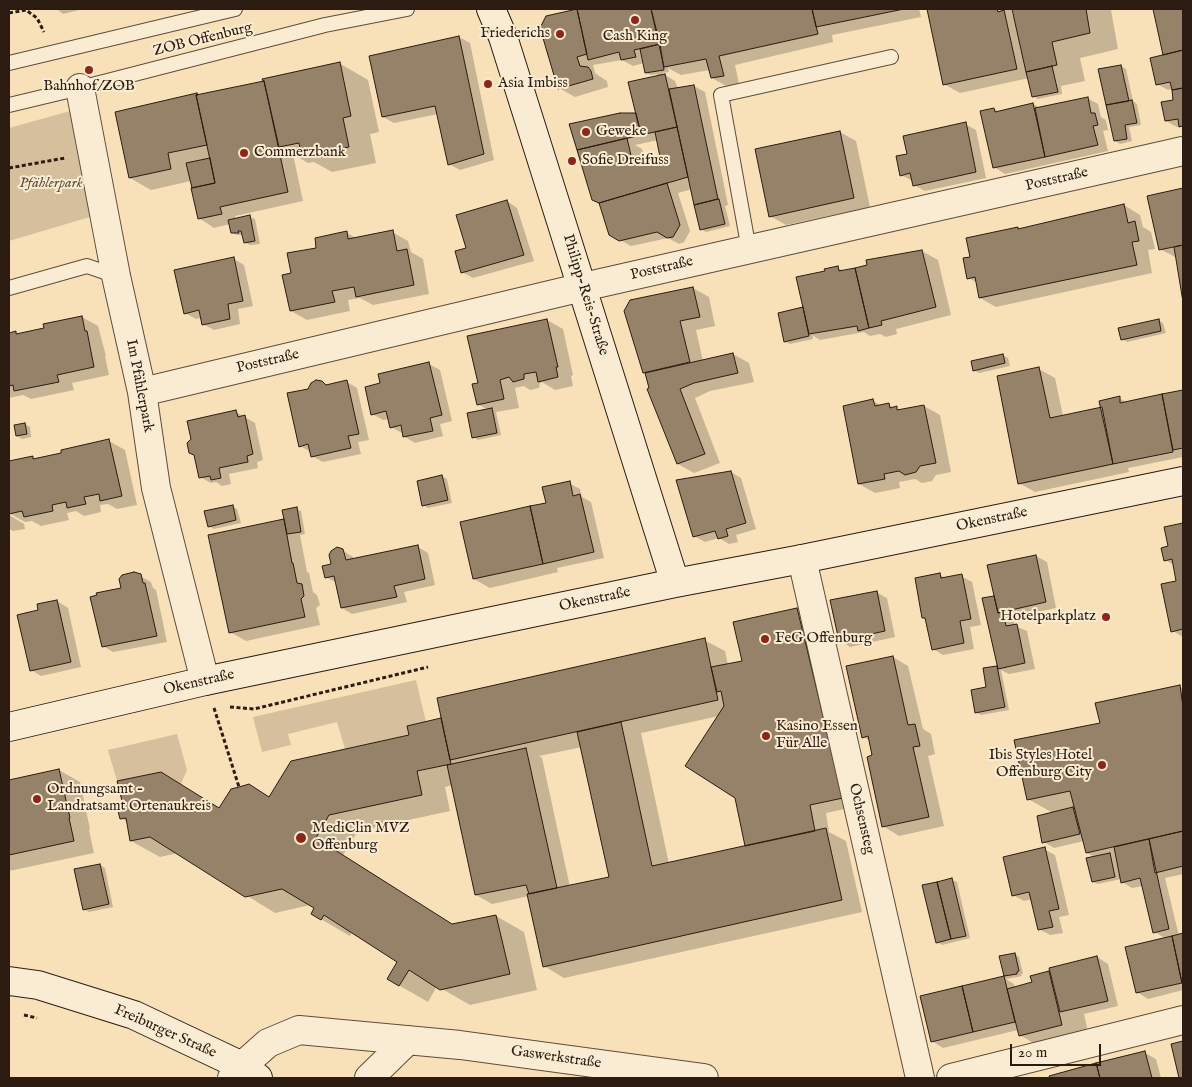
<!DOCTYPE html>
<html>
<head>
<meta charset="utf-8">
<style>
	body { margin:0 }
	#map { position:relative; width:1192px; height:1087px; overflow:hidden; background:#f8e1b9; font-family:"IM FELL English",serif }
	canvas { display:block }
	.frame { position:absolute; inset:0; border:10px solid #2c1b10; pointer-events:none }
	.scale { position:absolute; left:1010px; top:1044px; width:91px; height:22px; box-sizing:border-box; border:2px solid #2c1b10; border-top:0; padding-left:6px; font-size:15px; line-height:18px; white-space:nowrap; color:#2c1b10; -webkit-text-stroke:4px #faecd2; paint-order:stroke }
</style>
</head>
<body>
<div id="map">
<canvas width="1192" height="1087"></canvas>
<div class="frame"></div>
<div class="scale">20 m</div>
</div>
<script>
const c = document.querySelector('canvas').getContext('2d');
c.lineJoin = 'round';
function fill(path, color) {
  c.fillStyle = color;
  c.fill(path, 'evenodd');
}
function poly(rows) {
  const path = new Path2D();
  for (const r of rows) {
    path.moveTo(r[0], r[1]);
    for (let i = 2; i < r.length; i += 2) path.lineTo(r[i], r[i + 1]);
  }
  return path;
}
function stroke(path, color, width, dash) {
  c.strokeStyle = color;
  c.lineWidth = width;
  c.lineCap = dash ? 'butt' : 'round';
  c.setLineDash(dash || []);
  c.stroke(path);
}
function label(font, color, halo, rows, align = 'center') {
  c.font = font + ' "IM FELL English",serif';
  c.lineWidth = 4;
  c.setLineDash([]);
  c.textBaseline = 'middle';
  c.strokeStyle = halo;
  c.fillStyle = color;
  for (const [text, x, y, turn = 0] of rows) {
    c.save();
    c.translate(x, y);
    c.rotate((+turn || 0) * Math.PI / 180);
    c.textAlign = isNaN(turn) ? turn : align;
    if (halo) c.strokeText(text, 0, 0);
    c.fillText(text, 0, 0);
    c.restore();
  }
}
const green = poly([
	[81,108,100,214,9,241,9,128],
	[416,680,426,722,409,735,345,749,337,722,288,734,291,745,262,752,253,717],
	[177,734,187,770,181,784,161,772,117,781,108,750]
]);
const shadow = poly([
	[57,9,83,9,63,14],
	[586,9,919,9,921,17,832,35,833,42,735,65,739,84,728,87,712,78,710,70,681,75,668,68,669,72,662,73,675,81,678,89,694,86,705,92,728,205,725,206,730,226,706,232,701,229,692,189,678,193,690,231,684,242,679,244,668,238,631,246,610,234,601,204,593,199,658,77,657,74,651,75,646,73,644,63,633,66,622,60,593,65,595,73,607,81,608,87,575,97,559,88,547,17],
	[658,140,661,157,646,162,642,149,635,145],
	[928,9,1011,9,1013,16,1016,18,1014,9,1116,9,1111,10,1118,49,1080,58,1085,81,1061,86,1062,94,1038,99,1033,96,1029,78,960,93,944,84],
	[1155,9,1183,9,1183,127,1177,127,1166,121,1175,100,1173,89,1168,90,1157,84,1165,56],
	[459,37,470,43,494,160,460,170,449,164,438,114,394,123,383,117],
	[339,63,368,80,379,132,370,134,376,163,332,172,314,162,308,163,293,154,303,201,235,216,236,219,250,217,255,219,260,244,250,245,245,242,244,235,237,235,232,232,230,224,214,228,199,218,191,181,151,190,130,178,264,82,263,79],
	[1121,66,1126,69,1133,101,1137,104,1141,125,1129,127,1132,141,1120,144,1115,141],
	[1087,98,1098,104,1101,117,1106,120,1108,130,1103,131,1108,151,1005,174,994,167,994,109,999,112,1033,104,1040,108],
	[965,124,976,130,986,178,925,191,914,185,913,181,901,175,908,155],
	[840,132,856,141,870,207,786,225,770,216],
	[1183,189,1183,295,1177,258,1160,249,1149,197],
	[507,201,517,208,534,261,473,278,462,272,468,249],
	[1124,205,1140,215,1143,227,1151,232,1155,249,1148,250,1152,273,996,307,980,298,977,283,969,278,971,258,1018,228,1020,230],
	[392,232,408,241,411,252,423,259,429,294,373,305,360,298,348,300,350,311,307,320,291,311,292,274,347,233,358,239],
	[922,251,938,260,951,315,896,329,897,334,886,337,880,334,870,336,864,332,820,340,812,335,813,339,790,344,785,341,826,272,838,268,844,271],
	[234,259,244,265,253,306,238,309,240,324,214,330,203,324,202,318,196,319,185,313],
	[693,288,709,297,715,326,696,330,703,361,733,354,749,363,754,382,710,391,695,398,720,463,694,473,678,464,646,374,644,373],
	[82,317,98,326,106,356,105,356,109,375,72,383,74,390,31,399,23,395,9,398,9,334,16,332,20,335],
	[547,320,563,329,573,375,571,376,573,386,555,390,542,382,540,383,539,388,530,390,524,386,515,388,519,408,496,412,501,435,478,440,474,437,488,410,478,404,479,384],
	[1158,320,1163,323,1166,333,1127,342,1122,339],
	[1003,355,1008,358,1010,366,979,373,974,370],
	[429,364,440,370,452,421,440,424,443,436,415,443,405,437,404,433,402,433,391,427,389,419,383,420,372,414,381,384],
	[1039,369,1055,378,1063,416,1102,408,1119,398,1126,402,1183,391,1183,457,1128,468,1129,472,1035,492,1019,483],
	[322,382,328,386,347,382,357,388,369,440,358,442,361,454,323,462,312,456,311,452,300,446,309,390],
	[873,401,882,406,889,405,900,411,924,406,940,415,951,472,936,475,932,481,922,483,915,479,899,482,900,488,875,493,859,484],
	[236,412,255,423,263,460,257,462,258,468,229,474,231,484,222,486,216,482,211,483,200,477],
	[25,424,30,427,31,437,22,439,17,436],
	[109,441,125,450,137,505,117,509,108,504,100,505,101,512,84,516,76,511,67,513,69,520,41,526,32,521,25,522,9,513,9,462,32,457,37,460],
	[731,472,741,478,756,529,736,535,738,542,729,544,719,538,705,542,694,536],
	[442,476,447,479,452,503,428,508,423,505],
	[569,483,580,489,582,497,591,502,604,558,557,568,558,572,490,588,474,579],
	[232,506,237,509,241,523,214,529,209,526],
	[296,509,301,511,305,534,300,535,307,572,309,573,313,592,317,595,320,605,316,608,320,625,246,641,230,632,285,520],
	[9,515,24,524,25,529,13,531,9,529],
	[1183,524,1183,637,1173,631,1178,582,1174,565,1165,560,1170,547,1166,528],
	[418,547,428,553,435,585,404,592,407,602,352,614,342,608,337,583,326,577,342,550,353,557,354,560],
	[1036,556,1047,562,1056,608,1013,617,1015,626,1027,631,1035,669,1009,674,1001,670,1009,710,981,715,976,712,996,667,999,668,984,599,995,597],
	[940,575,947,579,961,576,972,582,981,625,970,627,974,649,943,655,933,649,927,620,923,618],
	[140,576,151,582,153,588,156,590,167,642,113,652,103,646,122,589],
	[876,592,887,598,895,637,850,647,840,640],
	[57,601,68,608,81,667,41,676,31,670,40,611],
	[797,609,813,618,858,806,826,813,829,832,846,841,862,912,564,978,544,966,529,896,492,904,476,895,452,785,445,787,450,811,358,831,343,855,453,925,496,916,524,932,537,990,470,1005,437,986,428,1002,388,979,399,962,352,932,350,936,312,914,316,908,310,905,275,913,178,853,160,857,131,841,128,822,121,818,124,806,161,773,220,809,270,798,411,736,409,727,443,719,704,640,725,651,728,665,743,662],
	[719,716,747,847,669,864,641,733],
	[582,747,610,878,570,887,542,758,539,756],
	[893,657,908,666,923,729,931,734,935,754,928,756,944,826,899,836,883,826,871,741,863,737],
	[1179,686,1183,689,1183,874,1165,878,1179,936,1183,934,1183,990,1148,999,1137,992,1166,939,1155,932,1143,886,1132,888,1122,882,1121,879,1098,884,1093,882,1095,857,1087,853,1084,841,1054,848,1044,842,1053,813,1028,799,1101,724],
	[59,770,80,782,90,829,89,830,94,853,9,871,9,781],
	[1044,849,1055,855,1069,915,1059,917,1063,933,1050,935,1039,929,1032,899,1024,901,1013,895],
	[100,865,105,868,113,907,89,912,84,909],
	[952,880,957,882,970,938,942,945,937,942],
	[1015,954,1019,957,1023,974,1021,974,1022,976,1006,979,1014,984,1015,988,1034,983,1049,972,1051,974,1097,957,1108,964,1118,1006,1084,1014,1090,1041,1048,1052,1020,1035,1018,1030,943,1048,932,1041,921,997,1005,977,1001,957],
	[1145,1053,1156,1059,1161,1078,1045,1078]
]);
const building = poly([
	[577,9,587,54,577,57,580,66,588,67,591,71,593,79,558,89,540,28,546,16,577,9],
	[577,9,651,9,660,44,634,50,636,57,621,60,619,52,588,60,577,9],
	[651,9,812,9,818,34,719,56,724,76,711,78,706,59,664,67,651,9],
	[812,9,904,9,816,27,812,9],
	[927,9,997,9,998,12,1004,10,1017,69,943,85,927,9],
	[1012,9,1086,9,1090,33,1052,42,1057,65,1026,72,1012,9],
	[1153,9,1183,9,1183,50,1163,55,1153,9],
	[459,36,484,154,448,165,435,106,382,117,369,56,459,36],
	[660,44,664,70,645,73,640,49,660,44],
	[1183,50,1183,88,1172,90,1170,82,1156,85,1150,58,1183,50],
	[340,62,351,116,343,118,349,147,302,157,299,143,279,147,264,81,263,81,262,79,340,62],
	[1121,65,1129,101,1106,105,1098,69,1121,65],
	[1052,66,1058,92,1032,97,1026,72,1052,66],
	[665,74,677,127,641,135,628,82,665,74],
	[264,81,288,192,220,207,222,214,198,219,191,188,215,183,196,95,264,81],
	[694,85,718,199,694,205,669,89,694,85],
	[1183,88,1183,126,1179,127,1178,119,1165,121,1161,102,1173,100,1172,90,1183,88],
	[197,93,198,95,196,95,207,145,168,153,171,169,129,178,115,112,197,93],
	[1088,97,1091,113,1095,113,1098,125,1093,126,1098,145,1045,157,1035,108,1088,97],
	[1132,100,1137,123,1125,125,1127,139,1114,141,1106,105,1132,100],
	[1033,103,1045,157,993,168,980,111,994,108,995,112,1033,103],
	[620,113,636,113,641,135,577,150,569,124,620,113],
	[966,122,976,172,913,186,910,173,900,176,896,156,907,154,903,136,966,122],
	[677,127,688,177,599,203,592,200,577,150,627,138,633,164,660,157,655,132,677,127],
	[840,131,854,198,769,217,755,149,840,131],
	[210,158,215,183,192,188,186,163,210,158],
	[667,183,680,225,673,237,667,238,657,232,619,241,609,235,599,203,667,183],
	[1183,188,1183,245,1159,250,1147,196,1183,188],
	[718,199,719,199,725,224,700,230,694,205,718,199],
	[507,200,524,255,461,273,455,251,466,248,456,215,507,200],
	[1124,204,1128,223,1135,221,1139,241,1132,242,1137,265,979,298,975,277,967,279,963,258,970,257,966,238,1018,227,1018,229,1124,204],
	[250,215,255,241,244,243,241,231,238,231,239,233,231,233,228,220,250,215],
	[393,230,397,251,407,249,414,285,356,297,354,287,332,291,335,302,290,311,282,275,291,273,287,253,316,248,315,238,347,231,348,239,393,230],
	[1183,245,1183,302,1174,247,1183,245],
	[922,250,936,307,881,321,882,325,869,328,855,268,867,265,866,260,922,250],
	[234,257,243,301,228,304,230,319,202,325,199,310,184,314,174,270,234,257],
	[838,266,839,271,855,268,869,328,858,331,857,326,809,334,796,277,825,271,824,269,838,266],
	[693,287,700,317,680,321,690,362,643,373,624,311,630,300,693,287],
	[803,307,809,336,784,342,778,313,803,307],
	[82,316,85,331,87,331,94,367,57,375,59,382,14,391,13,385,9,386,9,333,16,331,16,334,44,328,43,324,82,316],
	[547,319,558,367,556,367,558,377,538,382,536,372,524,374,524,379,513,382,509,377,500,380,504,399,477,405,472,384,478,383,467,336,547,319],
	[1159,319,1161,331,1121,340,1118,328,1159,319],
	[733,353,738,373,694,383,680,389,705,454,677,464,647,389,649,388,645,373,733,353],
	[1003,354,1005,363,973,371,971,361,1003,354],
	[429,362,442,415,430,418,433,431,403,437,401,425,390,428,386,411,371,415,365,387,380,383,378,374,429,362],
	[1039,367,1050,418,1102,407,1113,464,1018,484,997,376,1039,367],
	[316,380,322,381,326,385,347,380,359,434,348,436,351,448,311,457,308,444,299,447,287,393,308,389,311,383,316,380],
	[1183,390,1183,448,1173,450,1162,394,1183,390],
	[1162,394,1173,452,1113,464,1099,401,1120,396,1120,403,1162,394],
	[873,399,875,406,889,403,890,408,897,406,897,410,924,405,936,463,920,466,916,472,905,475,899,471,884,474,885,479,858,484,843,406,873,399],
	[492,408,497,433,472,438,467,413,492,408],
	[236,410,238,417,245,415,253,454,247,456,248,462,219,468,221,478,211,480,210,476,199,478,194,455,189,453,187,443,191,439,187,421,236,410],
	[25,423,27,434,16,436,14,425,25,423],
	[109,439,122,496,100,501,99,494,84,497,86,504,67,508,66,502,52,505,53,511,24,517,22,511,9,514,9,461,33,456,33,459,61,453,61,450,109,439],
	[731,471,746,523,726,529,728,536,718,539,715,531,693,537,676,480,731,471],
	[442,475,448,500,422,506,417,481,442,475],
	[570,481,573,496,580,494,594,552,543,564,530,506,546,503,542,487,570,481],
	[233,505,236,520,208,527,204,511,233,505],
	[530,506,543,564,473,579,460,522,530,506],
	[297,507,301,532,287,534,282,510,297,507],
	[284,519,292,563,293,563,297,583,302,584,304,596,301,599,305,617,229,633,208,535,284,519],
	[1183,523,1183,629,1171,632,1161,584,1176,581,1172,559,1164,561,1161,548,1168,546,1164,527,1183,523],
	[418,545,425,579,394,586,397,597,341,608,334,576,325,578,322,566,331,564,329,555,331,551,337,547,343,549,346,560,418,545],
	[1036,555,1046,602,998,613,987,565,1036,555],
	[134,572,141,574,143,583,145,583,157,636,102,647,90,597,97,595,96,593,121,588,119,579,122,575,134,572],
	[940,573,941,578,962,574,971,619,960,621,964,643,932,650,925,618,922,618,915,578,940,573],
	[877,591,885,631,839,641,830,600,877,591],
	[994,596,998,613,1003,611,1006,626,1017,624,1025,663,998,669,982,598,994,596],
	[57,600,71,662,30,671,17,615,38,610,37,604,57,600],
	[797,608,843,798,810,805,815,831,745,846,735,798,685,766,724,706,721,691,717,692,711,667,742,661,733,622,797,608],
	[705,638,718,700,450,760,437,698,705,638],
	[893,656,908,725,915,724,920,746,913,747,929,817,882,827,867,757,872,755,868,736,862,738,846,666,893,656],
	[997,666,1005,707,975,713,971,690,986,687,983,668,997,666],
	[1180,685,1183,707,1183,831,1086,853,1070,791,1027,800,1014,740,1100,723,1095,703,1180,685],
	[441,718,451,764,417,771,422,795,329,815,316,838,452,924,496,915,510,974,440,990,409,970,399,986,387,979,397,962,324,915,321,920,311,914,314,908,282,889,245,897,150,837,130,841,126,818,120,819,117,807,123,805,117,781,161,772,219,808,231,789,239,787,249,784,269,797,291,761,409,735,407,726,441,718],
	[621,722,652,866,826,828,842,900,543,967,527,894,609,877,577,732,621,722],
	[526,748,557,888,529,894,526,885,475,895,447,765,526,748],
	[59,769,70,818,69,818,74,841,9,855,9,780,59,769],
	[1073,807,1080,834,1042,843,1037,816,1073,807],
	[1183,831,1183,866,1155,873,1149,839,1183,831],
	[1149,839,1169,929,1153,933,1140,878,1121,883,1114,847,1149,839],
	[1045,847,1059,909,1049,911,1053,927,1038,930,1029,892,1012,896,1003,857,1045,847],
	[1110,853,1115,877,1092,882,1086,858,1110,853],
	[100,864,109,904,83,910,74,869,100,864],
	[952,878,966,936,951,939,937,882,952,878],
	[937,882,951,939,936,943,922,885,937,882],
	[1183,933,1183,983,1182,983,1172,936,1183,933],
	[1172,936,1182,983,1136,993,1125,947,1172,936],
	[1015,953,1019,971,1017,972,1017,974,1004,976,999,956,1015,953],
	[1097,956,1108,1001,1060,1012,1049,968,1097,956],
	[1049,971,1062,1025,1019,1036,1007,989,1032,982,1030,976,1049,971],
	[1004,976,1015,1022,973,1032,962,986,1004,976],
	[962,986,973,1032,931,1042,920,996,962,986],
	[1183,1041,1183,1078,1179,1078,1171,1044,1183,1041],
	[1145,1051,1152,1078,1100,1078,1096,1063,1145,1051],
	[1096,1063,1100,1078,1050,1078,1049,1076,1096,1063]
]);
const path = poly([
	[9,13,26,10,37,18,44,32],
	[9,168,65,158],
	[230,707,254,709,428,667],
	[214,708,239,787],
	[24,1015,37,1018]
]);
const lane = poly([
	[9,63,235,9],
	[9,105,80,88,325,25,407,9],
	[749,250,721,95,891,57],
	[9,288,87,266,116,276]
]);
const street = poly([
	[80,88,116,276,142,392,156,488,205,681],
	[142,392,583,287,1183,151],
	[802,559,920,1078],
	[232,1078,242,1066,268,1043,299,1030,460,1045,704,1078],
	[369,1078,408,1040],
	[951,1078,1183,1020]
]);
const secondary = poly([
	[491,9,503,37,675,583],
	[9,727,205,681,675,583,802,559,1183,481],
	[9,981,38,985,134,1015,242,1066,258,1078]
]);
const markers = [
	[635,20,5,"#8f2418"],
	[560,34,5,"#8f2418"],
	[89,70,5,"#8f2418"],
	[488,84,5,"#8f2418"],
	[586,132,5,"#8f2418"],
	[244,153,5,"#8f2418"],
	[572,161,5,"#8f2418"],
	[1106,617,5,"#8f2418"],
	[765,639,5,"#8f2418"],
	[766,736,5,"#8f2418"],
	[1102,765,5,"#8f2418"],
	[37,799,5,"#8f2418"],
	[301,838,6,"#8f2418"]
];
const poiNames = [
	["Friederichs",550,34,"right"],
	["Cash King",635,37,"center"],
	["Asia Imbiss",498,84],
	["Bahnhof/ZOB",89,87,"center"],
	["Geweke",596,132],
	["Commerzbank",254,153],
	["Sofie Dreifuss",582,161],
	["Hotelparkplatz",1096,617,"right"],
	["FeG Offenburg",775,639],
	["Kasino Essen",776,727],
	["Für Alle",776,744],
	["Ibis Styles Hotel",1092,756,"right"],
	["Offenburg City",1092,773,"right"],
	["Ordnungsamt -",47,790],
	["Landratsamt Ortenaukreis",47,807],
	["MediClin MVZ",312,829],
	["Offenburg",312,846]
];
const streetNames = [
	["ZOB Offenburg",203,40,-14],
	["Poststraße",1057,180,-13],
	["Poststraße",662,269,-13],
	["Philipp-Reis-Straße",585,295,73],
	["Poststraße",268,362,-13],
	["Im Pfählerpark",139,386,79],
	["Okenstraße",992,520,-12],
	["Okenstraße",595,600,-12],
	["Okenstraße",199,683,-13],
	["Ochsensteg",861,819,77],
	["Freiburger Straße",165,1032,24],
	["Gaswerkstraße",556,1058,8]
];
const parkNames = [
	["Pfählerpark",51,184]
];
fill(green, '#d5bf9c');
fill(shadow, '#0003');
fill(building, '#968268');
stroke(building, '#2c1b10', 1);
stroke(lane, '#5f4c3a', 16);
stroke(street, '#5f4c3a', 30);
stroke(secondary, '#2c1b10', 30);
stroke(path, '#2c1b10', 3, [4, 2.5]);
stroke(lane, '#faecd2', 14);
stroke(street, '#faecd2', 28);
stroke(secondary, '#faecd2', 28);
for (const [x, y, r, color] of markers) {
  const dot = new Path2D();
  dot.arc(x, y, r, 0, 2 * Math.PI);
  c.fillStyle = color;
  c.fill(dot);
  stroke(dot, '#faecd2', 2);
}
label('15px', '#2c1b10', '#faecd2', poiNames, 'left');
label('15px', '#2c1b10', '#faecd2', streetNames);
label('italic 15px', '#5f4c3a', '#faecd2', parkNames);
</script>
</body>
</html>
